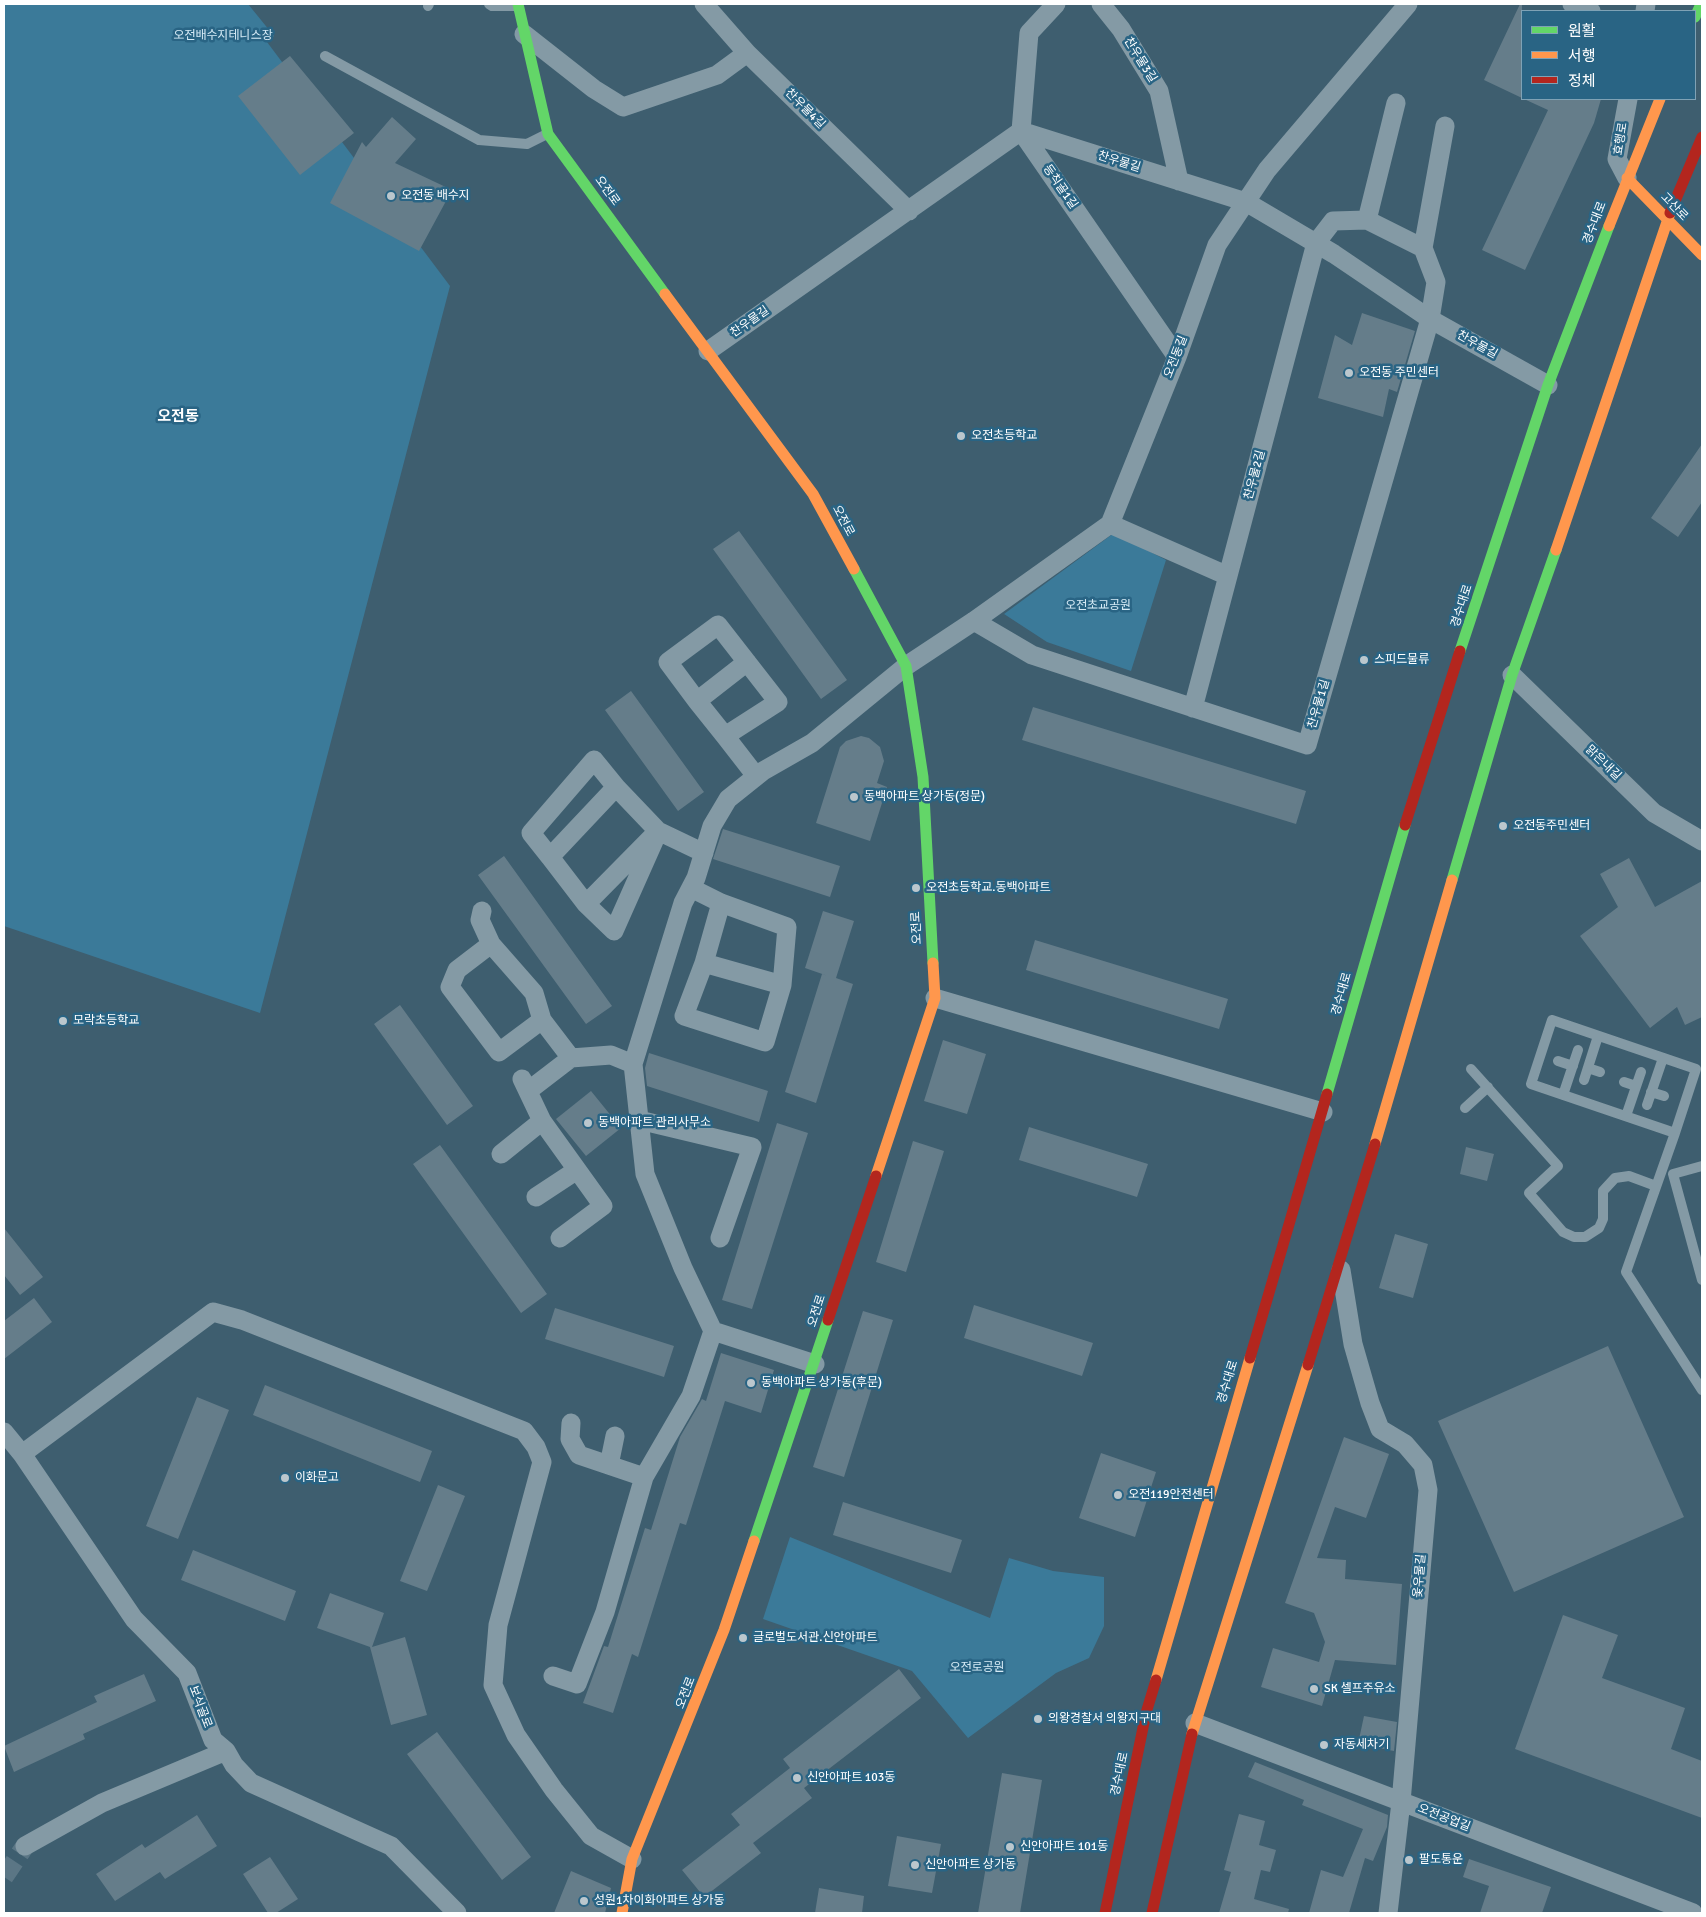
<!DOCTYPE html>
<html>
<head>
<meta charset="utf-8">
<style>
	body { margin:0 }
	#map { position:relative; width:1706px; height:1917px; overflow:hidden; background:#3e5e6f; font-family:Signika,"Noto Sans KR",sans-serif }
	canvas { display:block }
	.frame { position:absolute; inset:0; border:5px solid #fff; pointer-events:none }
	.legend { position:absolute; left:1521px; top:10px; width:175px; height:90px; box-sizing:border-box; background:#296484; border:1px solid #7fa2b5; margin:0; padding:6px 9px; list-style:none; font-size:15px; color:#fff }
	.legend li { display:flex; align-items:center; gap:10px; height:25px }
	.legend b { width:25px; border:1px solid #7fa2b5 }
</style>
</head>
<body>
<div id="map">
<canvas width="1706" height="1917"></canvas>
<div class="frame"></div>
<ul class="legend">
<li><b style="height:6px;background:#63d668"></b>원활</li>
<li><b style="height:6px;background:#ff974d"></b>서행</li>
<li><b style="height:6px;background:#b3261e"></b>정체</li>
</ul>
</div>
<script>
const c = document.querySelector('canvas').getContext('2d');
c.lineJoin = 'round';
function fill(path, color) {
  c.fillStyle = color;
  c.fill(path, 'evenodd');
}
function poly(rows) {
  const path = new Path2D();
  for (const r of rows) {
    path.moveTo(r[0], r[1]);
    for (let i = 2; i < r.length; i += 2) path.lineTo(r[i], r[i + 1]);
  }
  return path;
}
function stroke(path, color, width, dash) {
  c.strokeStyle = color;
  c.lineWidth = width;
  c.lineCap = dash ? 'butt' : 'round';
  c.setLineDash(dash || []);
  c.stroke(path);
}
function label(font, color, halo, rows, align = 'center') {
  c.font = font + ' Signika,"Noto Sans KR",sans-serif';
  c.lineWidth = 5;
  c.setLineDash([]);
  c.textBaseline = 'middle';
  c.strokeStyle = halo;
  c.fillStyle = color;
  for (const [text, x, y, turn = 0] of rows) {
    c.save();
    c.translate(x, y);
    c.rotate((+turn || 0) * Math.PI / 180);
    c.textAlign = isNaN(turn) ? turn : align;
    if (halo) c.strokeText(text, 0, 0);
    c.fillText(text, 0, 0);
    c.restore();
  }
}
const green = poly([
	[4,4,248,4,274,36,267,42,450,286,260,1013,4,926],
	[1114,533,1166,560,1131,671,1047,642,1004,614],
	[790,1537,990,1618,1009,1558,1053,1571,1104,1577,1104,1626,1089,1658,1056,1673,968,1738,912,1671,763,1619]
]);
const building = poly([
	[1520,4,1522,4,1522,98,1484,80],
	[290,56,354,133,300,175,238,96],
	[1524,99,1601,99,1594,123,1525,270,1482,250,1548,110],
	[392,117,416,139,395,163,452,190,419,251,330,203,362,142,366,147],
	[1362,313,1415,331,1397,392,1389,389,1383,417,1318,398,1335,335,1352,345],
	[1702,444,1702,502,1678,537,1651,518],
	[739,531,847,680,821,699,713,549],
	[631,691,704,792,678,811,605,710],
	[1033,707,1306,791,1296,824,1022,740],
	[861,736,869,738,880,747,884,761,877,783,887,787,870,841,816,823,840,747,846,741],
	[723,829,840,866,830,897,713,859],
	[504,856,612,1006,586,1024,478,875],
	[1629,858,1655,907,1702,881,1702,1017,1685,1025,1677,1007,1650,1028,1580,936,1618,907,1600,874],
	[823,911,854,921,836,978,853,984,816,1103,785,1092,822,974,828,976,805,968],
	[1035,940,1228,999,1219,1029,1026,970],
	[400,1005,473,1106,447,1125,374,1024],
	[943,1040,986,1054,967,1114,924,1101],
	[649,1053,768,1091,759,1122,647,1086,645,1068],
	[591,1091,621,1128,586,1156,556,1119],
	[777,1123,808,1133,752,1309,722,1300],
	[1029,1127,1148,1164,1137,1197,1019,1160],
	[913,1141,944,1151,906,1272,876,1262],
	[440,1145,547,1294,521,1313,413,1164],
	[1466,1147,1494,1154,1487,1181,1460,1174],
	[4,1228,43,1277,20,1295,4,1275],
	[1395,1234,1428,1244,1413,1298,1379,1288],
	[34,1298,52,1322,4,1359,4,1321],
	[974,1305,1093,1343,1082,1376,964,1338],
	[555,1308,674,1346,664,1377,545,1339],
	[863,1311,893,1320,844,1477,813,1467],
	[1608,1346,1684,1517,1514,1592,1438,1421],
	[721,1353,774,1370,761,1413,725,1401,686,1525,680,1523,638,1657,632,1654,613,1713,583,1703,604,1646,608,1647,645,1528,651,1530,680,1437,702,1399,706,1401],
	[265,1385,432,1451,420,1482,253,1415],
	[197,1397,229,1410,178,1539,146,1526],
	[1344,1437,1389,1454,1366,1518,1335,1507,1317,1558,1346,1560,1345,1579,1402,1584,1396,1665,1335,1660,1322,1706,1261,1687,1273,1648,1319,1662,1325,1642,1314,1613,1285,1603],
	[1101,1453,1156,1472,1135,1537,1079,1518],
	[438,1485,465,1496,427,1591,400,1581],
	[843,1502,962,1540,951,1573,833,1535],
	[193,1550,296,1591,285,1621,181,1580],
	[330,1593,384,1613,372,1647,405,1637,427,1715,391,1725,370,1647,317,1628],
	[1563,1615,1618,1635,1602,1678,1685,1708,1671,1749,1702,1761,1702,1818,1515,1749],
	[899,1669,921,1698,804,1788,812,1798,753,1843,761,1853,704,1897,682,1870,740,1825,731,1814,790,1768,783,1759],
	[144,1674,156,1701,83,1734,85,1739,14,1772,4,1746,97,1702,94,1696],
	[1364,1716,1397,1722,1394,1751,1358,1744],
	[437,1732,531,1857,502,1880,407,1754],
	[1255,1762,1388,1815,1387,1827,1373,1861,1365,1858,1349,1913,1309,1913,1321,1870,1343,1877,1363,1829,1302,1805,1304,1800,1248,1777],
	[1002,1773,1042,1780,1020,1913,978,1913],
	[1239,1814,1265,1821,1259,1845,1276,1850,1270,1872,1261,1870,1254,1899,1289,1909,1288,1913,1219,1913,1231,1872,1224,1870],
	[197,1815,217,1846,165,1879,160,1872,115,1901,96,1874,142,1844,145,1848],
	[897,1836,941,1844,932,1893,888,1886],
	[270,1857,298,1899,276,1913,268,1913,243,1874],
	[1469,1859,1551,1887,1542,1913,1480,1913,1489,1886,1463,1877],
	[571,1871,611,1888,605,1913,554,1913],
	[819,1888,864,1896,862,1913,815,1913]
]);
const streetTunnel = poly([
	[4,1877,25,1846]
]);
const lane = poly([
	[489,4,492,6,518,6],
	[428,6,429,4],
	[325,56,479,140,527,144,547,134],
	[1552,1020,1696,1069,1675,1133,1531,1084,1552,1020],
	[1558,1061,1573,1066],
	[1588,1068,1600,1072],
	[1471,1069,1558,1166,1529,1193,1563,1232,1574,1237,1585,1237,1599,1228,1603,1219,1603,1191,1615,1178,1629,1176,1656,1186],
	[1584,1080,1598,1036],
	[1624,1082,1636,1086],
	[1651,1092,1664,1096],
	[1563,1095,1578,1050],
	[1647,1105,1663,1058],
	[1465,1108,1488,1087],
	[1626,1116,1641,1072],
	[1675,1133,1626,1272,1702,1390],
	[1702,1166,1673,1174,1702,1280]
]);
const street = poly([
	[704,4,747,53,909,211],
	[1056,4,1029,33,1021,131,1177,357],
	[1101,4,1121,29,1159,91,1179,181],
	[1572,4,1591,11],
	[1645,11,1646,4],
	[524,34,594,89,623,107,717,75,747,53],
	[1627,178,1617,159,1628,99],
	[1367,220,1396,103],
	[1423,248,1445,126],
	[708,351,1021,131,1246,202,1334,254,1430,319,1548,385],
	[1110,524,1228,576],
	[974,621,1032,655,1307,745,1430,319,1436,282,1423,248,1367,220,1333,221,1316,243,1193,708],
	[1512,675,1654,813,1702,841],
	[697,701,747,662],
	[725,736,778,702,718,625,668,662,697,701,725,736,756,776],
	[658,831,586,904,550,857,616,787,658,831,704,853],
	[550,857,531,833,594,760,616,787],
	[691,888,721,903,787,927,782,985,765,1042,684,1016,704,963,721,903],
	[586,904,614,931,654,841],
	[482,911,480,920,491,944],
	[704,963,782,985],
	[935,998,1323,1112],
	[542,1020,499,1052,450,987,457,970,491,944,534,993,542,1020,571,1058,611,1055,633,1064],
	[522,1079,542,1121,603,1206,560,1238],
	[528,1091,571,1058],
	[639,1120,752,1147,720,1238],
	[501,1154,542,1121],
	[536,1197,577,1170],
	[1341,1270,1353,1344,1370,1403,1380,1429,1405,1444,1423,1465,1428,1490,1401,1802,1388,1913],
	[713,1331,815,1364],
	[571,1423,570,1439,579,1455,644,1477],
	[4,1432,22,1454,134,1619,187,1673,213,1740,226,1751,234,1765,251,1783,391,1846,457,1913],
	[22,1454,213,1312,242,1320,524,1431,536,1447,542,1462,498,1625,493,1685,516,1735,554,1790,591,1836,632,1859],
	[609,1465,615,1436],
	[553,1676,577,1684,605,1612,644,1477,691,1396,713,1331,683,1268,645,1174,633,1064,683,903,696,878,712,826,728,799,763,771,812,743,906,666,974,621,1110,524,1177,357,1217,245,1267,170,1408,4],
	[1195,1723,1693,1913],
	[25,1846,102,1803,226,1751]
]);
const fast = poly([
	[518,4,548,134,665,294],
	[1695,17,1701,4],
	[854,569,906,666,923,777,933,963],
	[1460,651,1548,385,1609,226],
	[1452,880,1512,675,1556,550],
	[1327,1094,1405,825],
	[754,1541,828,1320]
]);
const slow = poly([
	[1627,178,1702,255],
	[1609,226,1660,99],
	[665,294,813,494,854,569],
	[1556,550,1670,213],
	[1375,1144,1452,880],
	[876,1176,935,998,933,963],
	[1156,1680,1250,1358],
	[1192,1734,1308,1365],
	[622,1913,632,1859,724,1630,754,1541]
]);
const jam = poly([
	[1670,213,1702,137],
	[1405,825,1460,651],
	[828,1320,876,1176],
	[1250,1358,1327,1094],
	[1308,1365,1375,1144],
	[1105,1913,1146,1713,1156,1680],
	[1152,1913,1192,1734]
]);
const markers = [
	[391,196,5,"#bbc7cd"],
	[1349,373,5,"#bbc7cd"],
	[961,436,5,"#bbc7cd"],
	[1364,660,5,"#bbc7cd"],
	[854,797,5,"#bbc7cd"],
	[1503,826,5,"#bbc7cd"],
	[916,888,5,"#bbc7cd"],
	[63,1021,5,"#bbc7cd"],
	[588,1123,5,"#bbc7cd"],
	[751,1383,5,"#bbc7cd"],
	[285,1478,5,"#bbc7cd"],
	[1118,1495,5,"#bbc7cd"],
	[743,1638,5,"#bbc7cd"],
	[1314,1689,5,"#bbc7cd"],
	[1038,1719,5,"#bbc7cd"],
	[1324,1745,5,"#bbc7cd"],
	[797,1778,5,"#bbc7cd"],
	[1010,1847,5,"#bbc7cd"],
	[1409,1860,5,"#bbc7cd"],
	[915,1865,5,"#bbc7cd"],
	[584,1901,5,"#bbc7cd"]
];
const parkNames = [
	["오전배수지테니스장",223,36],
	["오전초교공원",1098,606],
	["오전로공원",977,1668]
];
const streetNames = [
	["찬우물3길",1140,60,58],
	["찬우물4길",805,109,45],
	["효행로",1621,139,-81],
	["찬우물길",1119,162,17],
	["등칙골1길",1060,187,55],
	["오전로",607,191,54],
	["고산로",1674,207,46],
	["경수대로",1595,223,-69],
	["찬우물길",750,322,-35],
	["찬우물길",1477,345,29],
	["오전동길",1176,357,-69],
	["찬우물2길",1255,475,-75],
	["오전로",843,521,62],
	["경수대로",1462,606,-72],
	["찬우물1길",1319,704,-74],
	["맑은내길",1603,763,44],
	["오전로",917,928,-93],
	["경수대로",1342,994,-74],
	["오전로",817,1311,-72],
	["경수대로",1228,1382,-73],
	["옻우물길",1420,1576,-85],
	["오전로",686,1693,-69],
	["보식골로",200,1707,69],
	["경수대로",1120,1774,-78],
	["오전공업길",1444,1818,21]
];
const poiNames = [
	["오전동 배수지",401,196],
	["오전동 주민센터",1359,373],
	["오전초등학교",971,436],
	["스피드물류",1374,660],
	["동백아파트 상가동(정문)",864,797],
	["오전동주민센터",1513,826],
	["오전초등학교.동백아파트",926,888],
	["모락초등학교",73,1021],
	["동백아파트 관리사무소",598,1123],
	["동백아파트 상가동(후문)",761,1383],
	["이화문고",295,1478],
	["오전119안전센터",1128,1495],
	["글로벌도서관.신안아파트",753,1638],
	["SK 셀프주유소",1324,1689],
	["의왕경찰서 의왕지구대",1048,1719],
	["자동세차기",1334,1745],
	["신안아파트 103동",807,1778],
	["신안아파트 101동",1020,1847],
	["팔도통운",1419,1860],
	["신안아파트 상가동",925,1865],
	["성원1차이화아파트 상가동",594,1901]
];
const quarterNames = [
	["오전동",178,417]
];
fill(green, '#3b7a99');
fill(building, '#657d8a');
stroke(streetTunnel, '#5b7685', 19, [19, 9]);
stroke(lane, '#849aa5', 10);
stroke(street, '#849aa5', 19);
stroke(fast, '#63d668', 11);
stroke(slow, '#ff974d', 11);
stroke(jam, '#b3261e', 11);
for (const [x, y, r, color] of markers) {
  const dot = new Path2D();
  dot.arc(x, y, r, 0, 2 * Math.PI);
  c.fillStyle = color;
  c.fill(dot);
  stroke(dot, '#296484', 2);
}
label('12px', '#d6ebf6', '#296484', parkNames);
label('12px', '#fff', '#296484', streetNames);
label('12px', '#fff', '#296484', poiNames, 'left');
label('bold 15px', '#fff', '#296484', quarterNames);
</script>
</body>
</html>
